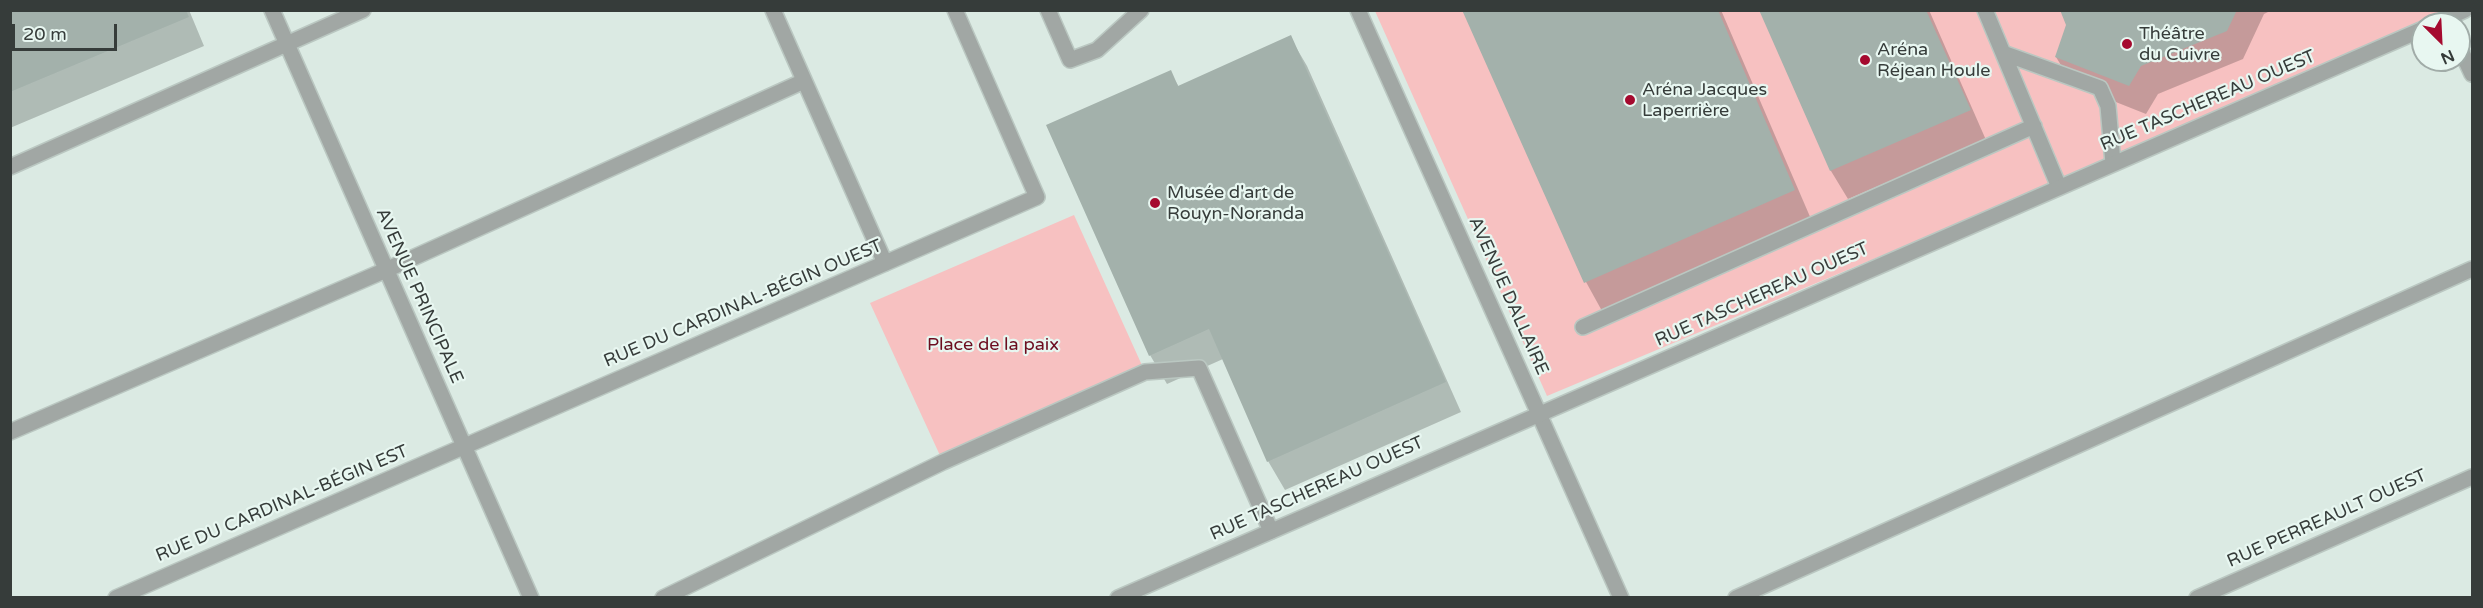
<!DOCTYPE html>
<html>
<head>
<meta charset="utf-8">
<style>
	body { margin:0 }
	#map { position:relative; width:2483px; height:608px; overflow:hidden; background:#dbeae3; font-family:"Varela Round",sans-serif }
	canvas { display:block }
	.frame { position:absolute; inset:0; border:12px solid #363c3a; pointer-events:none }
	.north { position:absolute; left:2411px; top:12px; width:60px; height:60px; box-sizing:border-box; background:#e8f7f1; border:2px solid #a1aca8; border-radius:50%; rotate:156deg; font-size:16px; font-weight:700; line-height:24px; text-align:center; color:#363c3a }
	.north::after { content:''; display:block; margin:auto; width:21px; height:27px; background:#a50a2f; clip-path:polygon(50% 0,100% 100%,50% 72%,0 100%) }
	.scale { position:absolute; left:12px; top:24px; width:105px; height:27px; box-sizing:border-box; border:3px solid #363c3a; border-top:0; padding-left:8px; font-size:18px; line-height:21px; white-space:nowrap; color:#363c3a; -webkit-text-stroke:4px #e8f7f1; paint-order:stroke }
</style>
</head>
<body>
<div id="map">
<canvas width="2483" height="608"></canvas>
<div class="frame"></div>
<div class="north">N</div>
<div class="scale">20 m</div>
</div>
<script>
const c = document.querySelector('canvas').getContext('2d');
c.lineJoin = 'round';
function fill(path, color) {
  c.fillStyle = color;
  c.fill(path, 'evenodd');
}
function poly(rows) {
  const path = new Path2D();
  for (const r of rows) {
    path.moveTo(r[0], r[1]);
    for (let i = 2; i < r.length; i += 2) path.lineTo(r[i], r[i + 1]);
  }
  return path;
}
function stroke(path, color, width, dash) {
  c.strokeStyle = color;
  c.lineWidth = width;
  c.lineCap = dash ? 'butt' : 'round';
  c.setLineDash(dash || []);
  c.stroke(path);
}
function label(font, color, halo, rows, align = 'center') {
  c.font = font + ' "Varela Round",sans-serif';
  c.lineWidth = 4.5;
  c.setLineDash([]);
  c.textBaseline = 'middle';
  c.strokeStyle = halo;
  c.fillStyle = color;
  for (const [text, x, y, turn = 0] of rows) {
    c.save();
    c.translate(x, y);
    c.rotate((+turn || 0) * Math.PI / 180);
    c.textAlign = isNaN(turn) ? turn : align;
    if (halo) c.strokeText(text, 0, 0);
    c.fillText(text, 0, 0);
    c.restore();
  }
}
const green = poly([
	[2443,10,2446,19,1547,396,1375,11],
	[1074,215,1145,372,943,462,870,303]
]);
const shadow = poly([
	[10,10,189,10,204,46,10,128],
	[1464,10,1721,10,1811,219,1602,311,1586,282],
	[1761,10,1929,10,1986,140,1848,199,1831,171],
	[2061,10,2272,10,2264,14,2243,59,2158,94,2146,114,2073,85,2056,57,2068,25],
	[1290,37,1307,66,1461,412,1285,490,1268,461,1223,359,1167,384,1150,355,1170,72,1179,87]
]);
const building = poly([
	[10,10,186,10,189,17,10,92],
	[1462,10,1718,10,1795,190,1584,283],
	[1759,10,1926,10,1971,110,1830,171],
	[2060,10,2237,10,2227,31,2141,66,2129,86,2055,57,2066,25],
	[1291,35,1446,382,1267,462,1209,329,1149,356,1046,125,1171,70,1178,86]
]);
const service = poly([
	[773,10,885,263],
	[1048,10,1070,60,1097,50,1141,10],
	[1985,10,2059,187],
	[2003,53,2100,88,2108,106,2113,163],
	[1583,327,2034,126],
	[10,432,386,270,804,81],
	[663,598,943,462,1145,372,1199,368,1271,531],
	[1736,598,2472,269]
]);
const minor = poly([
	[272,10,531,598],
	[10,167,363,10],
	[1539,414,1621,598],
	[116,598,1037,197,955,10],
	[2197,598,2472,477]
]);
const tertiary = poly([
	[1358,10,1539,414],
	[2434,24,2465,10],
	[2459,46,2472,74],
	[1118,598,2423,29]
]);
const markers = [
	[2127,44,6,"#a50a2f"],
	[1865,60,6,"#a50a2f"],
	[1630,100,6,"#a50a2f"],
	[1155,203,6,"#a50a2f"]
];
const poiNames = [
	["Théâtre",2139,34],
	["du Cuivre",2139,55],
	["Aréna",1877,50],
	["Réjean Houle",1877,71],
	["Aréna Jacques",1642,90],
	["Laperrière",1642,111],
	["Musée d'art de",1167,193],
	["Rouyn-Noranda",1167,214]
];
const streetNames = [
	["RUE TASCHEREAU OUEST",2208,101,-23],
	["RUE TASCHEREAU OUEST",1762,295,-24],
	["AVENUE PRINCIPALE",419,296,66],
	["AVENUE DALLAIRE",1508,296,66],
	["RUE DU CARDINAL-BÉGIN OUEST",743,304,-23],
	["RUE TASCHEREAU OUEST",1317,489,-24],
	["RUE DU CARDINAL-BÉGIN EST",282,504,-23],
	["RUE PERREAULT OUEST",2327,519,-24]
];
const parkNames = [
	["Place de la paix",993,345]
];
fill(green, '#f7c1c1');
fill(shadow, '#0003');
fill(building, '#a3b1ab');
stroke(service, '#bac7c1', 18);
stroke(minor, '#bac7c1', 18);
stroke(tertiary, '#bac7c1', 18);
stroke(service, '#a1a7a4', 15);
stroke(minor, '#a1a7a4', 15);
stroke(tertiary, '#a1a7a4', 15);
for (const [x, y, r, color] of markers) {
  const dot = new Path2D();
  dot.arc(x, y, r, 0, 2 * Math.PI);
  c.fillStyle = color;
  c.fill(dot);
  stroke(dot, '#e8f7f1', 2);
}
label('18px', '#363c3a', '#e8f7f1', poiNames, 'left');
label('18px', '#363c3a', '#e8f7f1', streetNames);
label('18px', '#6c0d1f', '#e8f7f1', parkNames);
</script>
</body>
</html>
